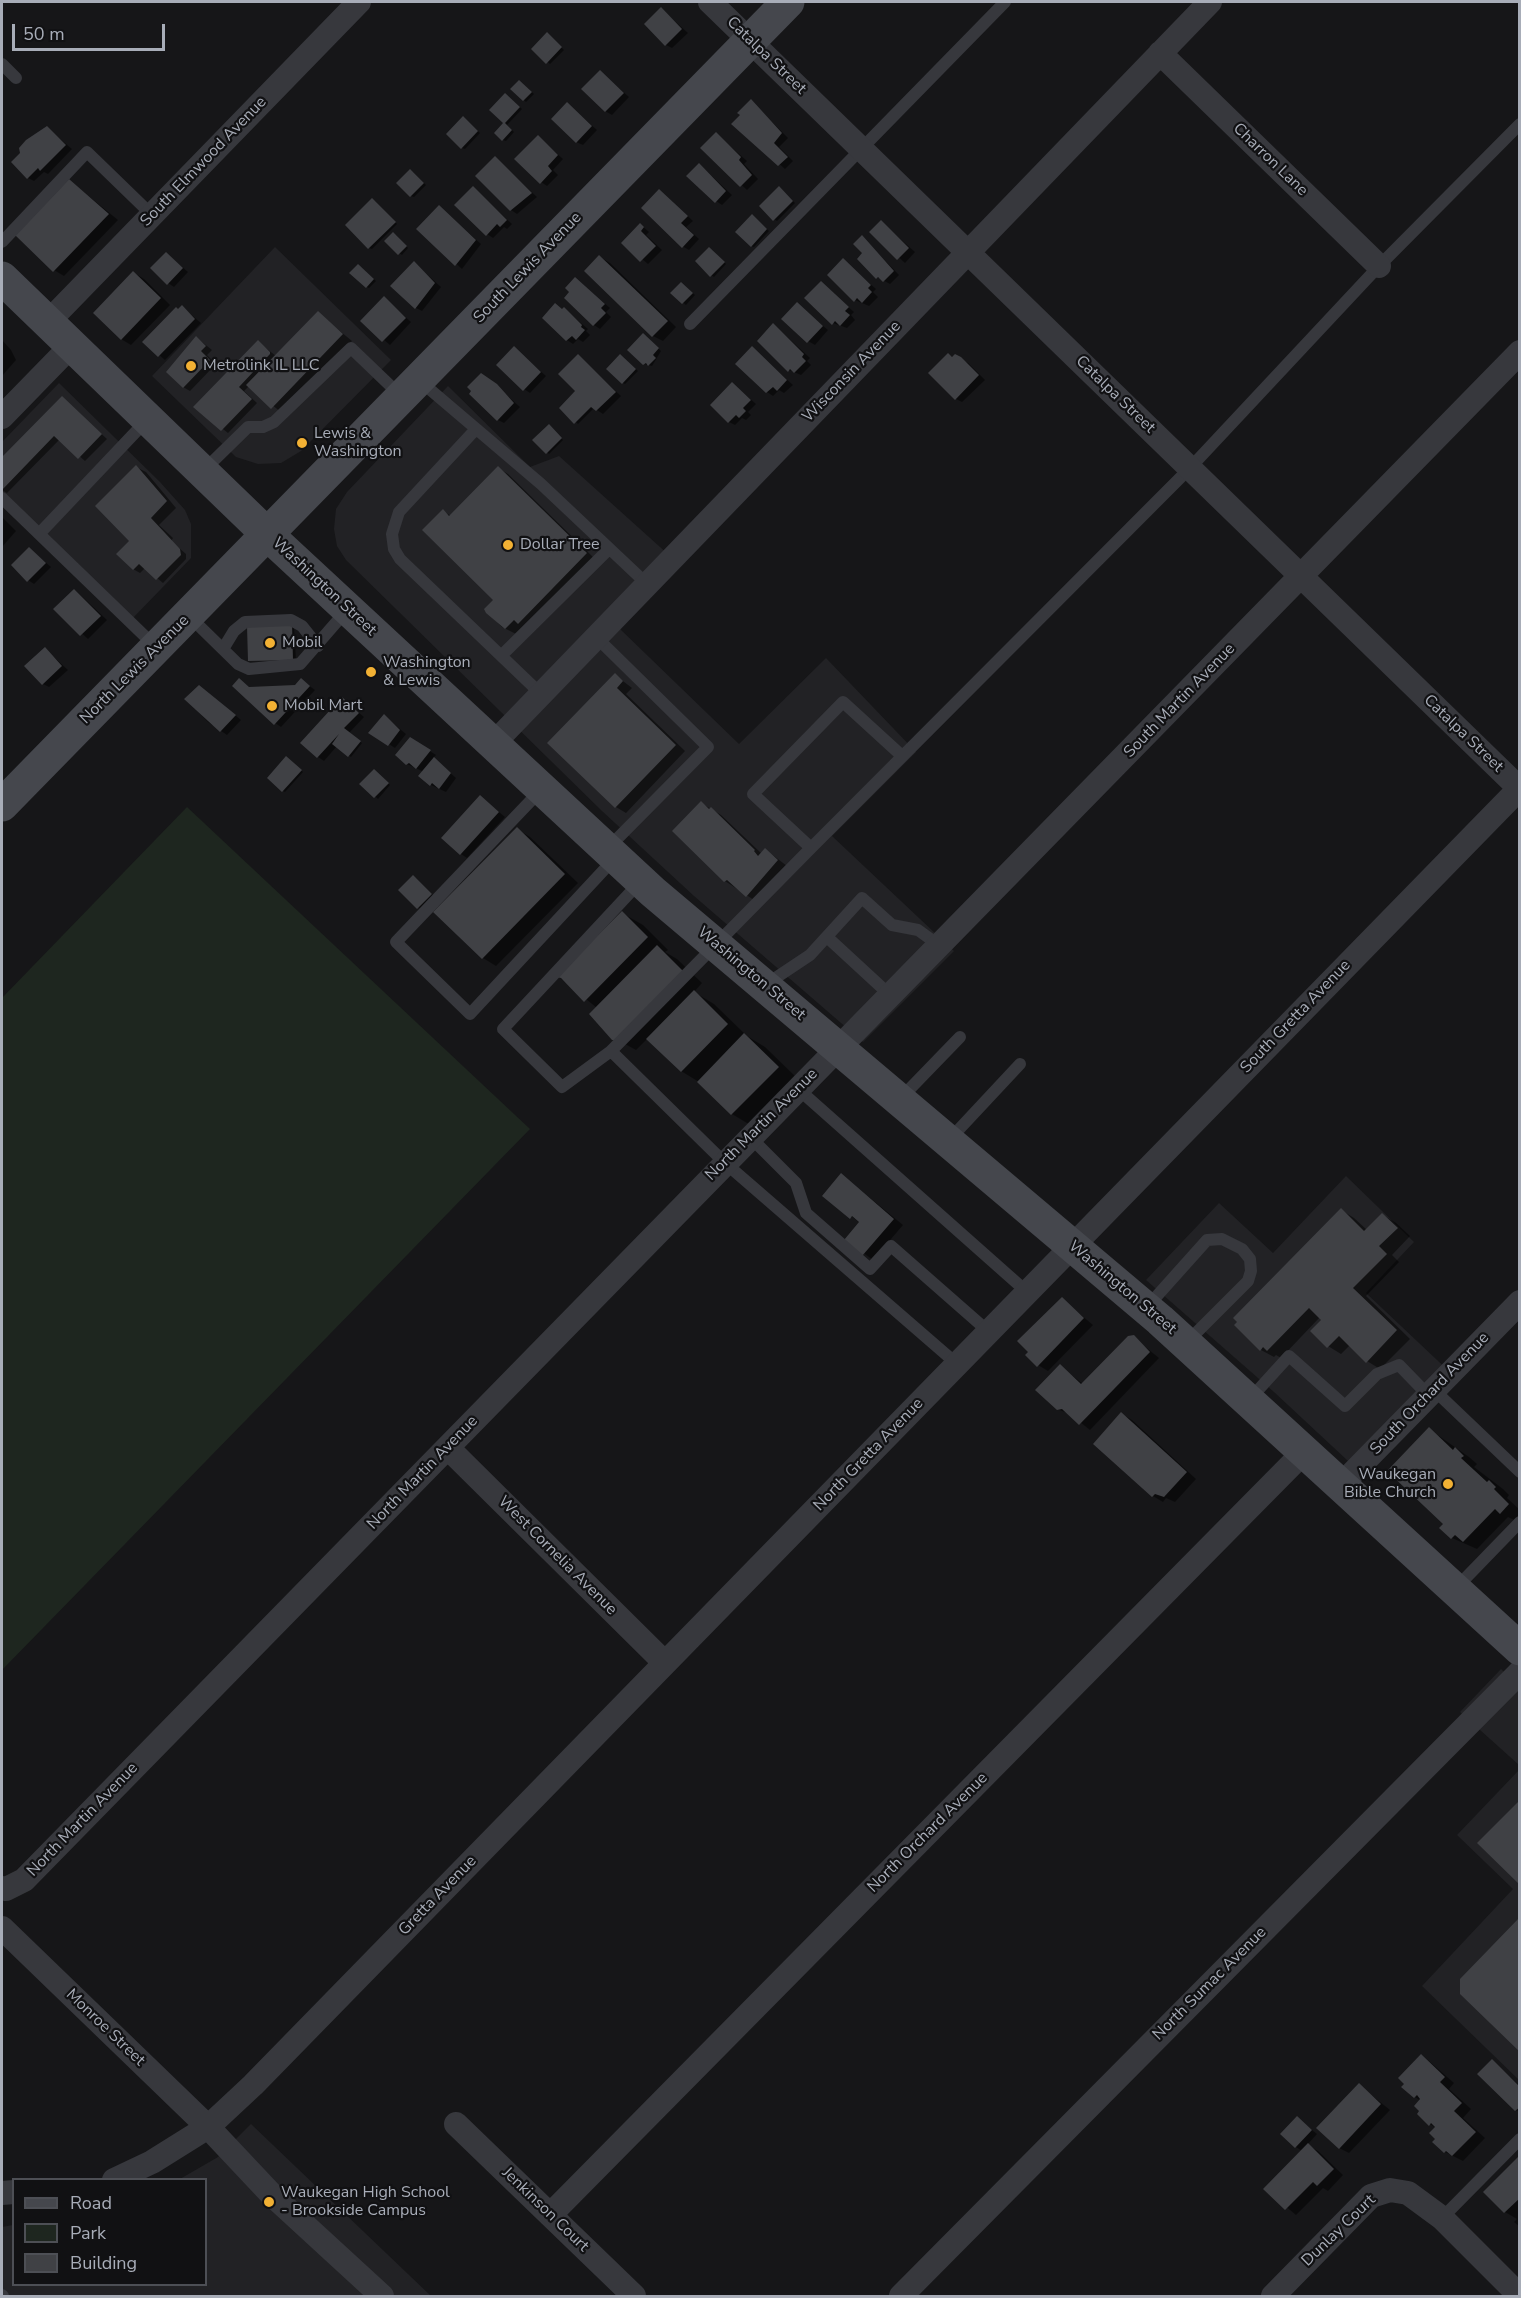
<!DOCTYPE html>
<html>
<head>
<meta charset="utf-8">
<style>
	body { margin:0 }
	#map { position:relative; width:1521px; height:2298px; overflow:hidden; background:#161618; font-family:"Nunito Sans",sans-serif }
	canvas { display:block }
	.frame { position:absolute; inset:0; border:3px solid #a8adb8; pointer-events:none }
	.legend { position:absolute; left:12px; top:2178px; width:195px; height:108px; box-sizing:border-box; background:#111113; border:2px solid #4d4f55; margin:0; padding:8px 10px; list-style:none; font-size:18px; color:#a8adb8 }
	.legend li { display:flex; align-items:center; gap:12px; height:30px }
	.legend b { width:30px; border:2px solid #4d4f55 }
	.scale { position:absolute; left:12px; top:24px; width:153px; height:27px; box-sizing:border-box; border:3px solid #a8adb8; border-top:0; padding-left:8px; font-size:18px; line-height:21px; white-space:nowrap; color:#a8adb8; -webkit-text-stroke:4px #111113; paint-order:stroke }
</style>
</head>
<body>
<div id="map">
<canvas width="1521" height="2298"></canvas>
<div class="frame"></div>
<ul class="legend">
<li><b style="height:8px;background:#45474d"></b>Road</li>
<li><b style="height:16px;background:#1e261f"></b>Park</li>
<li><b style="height:16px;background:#404145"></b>Building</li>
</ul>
<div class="scale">50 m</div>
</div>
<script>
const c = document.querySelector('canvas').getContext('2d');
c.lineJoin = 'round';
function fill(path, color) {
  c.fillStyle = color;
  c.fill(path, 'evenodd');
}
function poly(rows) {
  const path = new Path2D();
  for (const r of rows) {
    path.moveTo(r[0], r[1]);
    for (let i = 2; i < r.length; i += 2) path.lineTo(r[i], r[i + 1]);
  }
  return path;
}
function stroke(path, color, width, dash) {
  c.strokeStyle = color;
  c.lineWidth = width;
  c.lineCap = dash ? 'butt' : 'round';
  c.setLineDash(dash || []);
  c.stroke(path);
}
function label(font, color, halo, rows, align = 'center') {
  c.font = font + ' "Nunito Sans",sans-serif';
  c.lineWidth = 4.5;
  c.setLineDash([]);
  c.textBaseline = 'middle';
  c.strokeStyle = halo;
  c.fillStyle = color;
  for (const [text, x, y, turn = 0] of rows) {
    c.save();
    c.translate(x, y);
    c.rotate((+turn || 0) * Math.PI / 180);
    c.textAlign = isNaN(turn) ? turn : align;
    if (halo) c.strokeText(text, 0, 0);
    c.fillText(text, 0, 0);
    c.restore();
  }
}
const built = poly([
	[275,247,391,360,301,451,281,463,258,464,236,457,152,376],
	[59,383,160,482,185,510,191,524,191,558,131,620,2,497,2,442],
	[448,386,530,467,559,456,680,565,619,628,739,744,826,658,916,752,832,836,954,951,863,1042,694,896,602,811,346,560,337,546,334,529,336,509,347,492],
	[1346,1176,1414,1242,1366,1293,1454,1376,1362,1474,1274,1392,1146,1280,1219,1203,1273,1253],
	[1501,1669,1519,1687,1519,1765,1460,1712],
	[1519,1770,1519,2080,1422,1986,1513,1889,1457,1835],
	[251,2124,431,2296,2,2296,2,2227,13,2225,14,2284,206,2284,206,2180,180,2179,218,2157]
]);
const green = poly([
	[187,807,530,1129,2,1670,2,998]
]);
const shadow = poly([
	[661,9,688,33,672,48,666,45],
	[550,36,564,50,550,64,533,49],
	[601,72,629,97,612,115,605,111],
	[522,83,534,94,526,102,512,89],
	[508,96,522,109,507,125,514,132,506,141,503,140,505,123,491,110],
	[751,101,788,138,779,147,793,161,785,169,734,124],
	[568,104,597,130,583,145,576,142],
	[465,119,480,133,465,149,462,148],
	[47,128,72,149,48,174,44,172,34,181,28,178],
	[716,134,747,161,744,164,758,179,747,190,702,148],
	[538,137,563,159,553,170,558,175,547,186,541,182],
	[495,158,537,197,517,214,511,210],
	[700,165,732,195,722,205,716,201],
	[413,172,426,185,414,197,411,196],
	[70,181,118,220,64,276,54,270],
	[473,188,512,224,507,229,504,227,493,238,487,234],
	[781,189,795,203,777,221,774,219],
	[660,190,693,221,686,227,699,239,689,250,682,246],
	[375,201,397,224,372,249,369,248],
	[440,207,481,244,462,269,418,229],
	[754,218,769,231,754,247,751,246],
	[881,222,915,252,905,263,871,232],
	[641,225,649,232,646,235,662,250,648,264,623,243],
	[396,235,408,248,402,255,399,253],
	[862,237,899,275,890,284,877,277,864,253],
	[712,250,726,264,714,277,711,275],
	[166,253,188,272,174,287,168,283],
	[600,257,610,263,676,327,663,341,653,336],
	[843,260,876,289,873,292,878,297,869,306,855,300],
	[414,263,441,287,422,311,416,308],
	[361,267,376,281,369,288,367,287],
	[134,273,144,279,170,305,131,345,121,339],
	[576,279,610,308,606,312,611,317,600,329,594,325,571,292],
	[821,283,854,312,851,315,855,320,847,328,833,323],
	[684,285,695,295,686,305,672,293],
	[384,298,411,322,390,345,362,321],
	[797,304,828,330,815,345,808,341],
	[182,307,201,323,165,360,144,342],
	[564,309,588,329,586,331,590,335,583,342,578,339,573,344,567,340],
	[318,313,352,341,282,413,249,386,244,391,257,403,228,433,195,407,258,342,276,356],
	[774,325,810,358,807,361,811,365,801,375,789,370],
	[646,336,661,351,652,366,644,364,629,350],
	[197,338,212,350,207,355,216,364,190,391,183,387],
	[2,340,11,350,16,360,2,376],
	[514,348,546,376,530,393,524,389],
	[752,348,793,385,784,393,779,390,773,396,767,392,737,364],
	[621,355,638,371,625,384,623,383],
	[948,355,968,363,985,380,962,402,956,399],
	[578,356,621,396,603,414,594,408,578,424,561,408,575,393],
	[487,378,520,407,504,423,498,420],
	[733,384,756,404,748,412,751,415,746,420,742,418,735,425,729,422],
	[62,398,107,439,85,461,60,439,7,493,2,490,2,459],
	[551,428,563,440,549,454,547,452],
	[136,467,146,472,176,508,159,525,173,538,171,541,186,554,186,559,163,583,145,568,140,573,133,569,131,541],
	[498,468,508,474,596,560,516,634,502,627,487,612,495,600,443,511,451,516],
	[2,517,16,531,2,547],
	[30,549,51,567,34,584,28,580],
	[75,590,107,620,88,639,55,609],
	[294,627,296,660,250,660,248,628],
	[45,649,68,670,49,687,43,684],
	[615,675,632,688,626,694,685,751,626,813,616,807,550,743],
	[301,680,315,690,281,727,275,723,251,689,295,687],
	[205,690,241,720,227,735,208,722,186,699],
	[342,699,364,717,349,733,362,743,351,757,337,746,324,761,318,757],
	[384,716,406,734,395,748,370,732],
	[411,739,436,755,433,758,456,778,446,792,431,785,424,772,407,764,397,755],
	[289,760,303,772,285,792,283,791],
	[377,773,390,785,378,799,362,784],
	[481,797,505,817,467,858,461,854],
	[701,803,721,815,762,854,766,850,787,866,757,902,725,881,674,831],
	[517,829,530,837,578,883,496,966,483,958],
	[416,878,434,896,421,909,418,907],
	[622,913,643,925,668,950,665,952,677,959,702,983,694,992,714,1004,747,1036,765,1047,798,1079,752,1126,732,1114,699,1082,681,1071,648,1038,636,1050,616,1039,597,1008,559,977],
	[842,1175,903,1225,873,1260,846,1240,860,1223,824,1195],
	[1341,1210,1354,1218,1367,1230,1383,1215,1396,1223,1410,1236,1392,1255,1399,1262,1366,1296,1410,1339,1380,1369,1367,1361,1350,1345,1341,1354,1328,1346,1320,1317,1281,1358,1276,1355,1274,1357,1261,1350],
	[1062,1299,1093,1325,1048,1371,1038,1365,1030,1352],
	[1133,1337,1159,1358,1090,1430,1070,1414,1057,1409,1060,1366,1083,1384],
	[1122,1414,1132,1420,1196,1479,1175,1502,1166,1498,1163,1502,1153,1496],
	[1429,1429,1469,1457,1477,1464,1474,1467,1503,1489,1509,1495,1507,1498,1520,1510,1520,1515,1514,1520,1508,1517,1477,1549,1452,1538,1441,1528,1445,1523],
	[1422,2055,1454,2083,1449,2089,1471,2109,1463,2118,1485,2138,1463,2161,1445,2152,1437,2139,1436,2128,1430,2124,1421,2101,1415,2097],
	[1492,2061,1520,2086,1520,2112,1516,2110],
	[1359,2085,1390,2110,1349,2153,1339,2148],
	[1297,2118,1317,2134,1307,2145,1318,2151,1343,2175,1328,2191,1323,2188,1296,2215,1265,2189,1302,2151,1296,2147],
	[1520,2157,1520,2227,1514,2222,1517,2219,1505,2212,1485,2192]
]);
const building = poly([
	[661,7,682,29,665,46,644,24],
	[547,32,562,47,546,64,531,49],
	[600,70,624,93,605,112,581,89],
	[519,80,532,92,523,101,510,89],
	[505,93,520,107,505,123,512,130,502,141,494,133,503,123,489,110],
	[751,99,782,133,774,143,788,157,778,166,731,124,740,115,737,113],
	[567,102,592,126,576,143,551,119],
	[463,116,478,131,461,149,446,134],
	[47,126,66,145,40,171,38,168,27,179,11,162,20,153,19,148,26,140],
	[716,132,741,157,739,160,752,175,740,187,700,148],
	[538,135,558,155,548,166,552,171,540,184,514,159],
	[495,156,532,193,510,211,475,176],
	[699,163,726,191,715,203,686,176],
	[410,169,424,183,410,197,396,183],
	[69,179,109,214,53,272,15,235],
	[473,186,507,220,500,227,497,224,486,236,454,205],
	[779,186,793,201,773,221,759,206],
	[659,189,688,216,681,223,694,235,682,248,641,208],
	[372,198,396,222,368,249,345,225],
	[439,205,476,240,455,266,416,229],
	[752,214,767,229,751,247,735,232],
	[881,220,909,248,897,260,869,232],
	[640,223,644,227,641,231,656,246,640,262,621,243],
	[393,232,407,246,398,255,384,241],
	[862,235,894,271,883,282,878,277,876,279,857,259,862,253,853,244],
	[709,247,725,262,710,277,695,261],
	[166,252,183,268,167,285,150,268],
	[599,255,668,321,652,337,584,271],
	[843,258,871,285,868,288,872,292,862,303,857,298,854,302,827,275],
	[414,261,435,283,415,309,390,286],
	[358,264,374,279,366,288,349,273],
	[133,271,161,298,121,340,93,313],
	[575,277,605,304,601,308,606,313,593,326,564,298,569,292,565,288],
	[821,281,849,307,845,311,850,315,840,326,835,321,832,325,804,298],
	[681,282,693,293,682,304,670,293],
	[384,296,406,318,382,342,360,321],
	[797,302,823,326,807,343,781,319],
	[555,303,562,309,564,307,582,325,581,327,585,330,576,340,572,336,566,341,542,318],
	[182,305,195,319,158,357,142,342,176,307,178,309],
	[318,311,343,334,271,409,246,385],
	[773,323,804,354,802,357,806,361,794,373,790,369,788,372,757,341],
	[643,333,659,348,653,355,656,358,648,366,646,363,643,365,627,350],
	[196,336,206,346,201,351,210,360,183,388,166,372],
	[258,340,270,352,270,354,239,387,252,399,221,431,193,407],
	[514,346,541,372,523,391,496,365],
	[752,346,787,380,777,391,773,387,766,393,735,364],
	[948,353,952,357,955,354,961,357,979,375,955,400,928,373],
	[578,354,616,392,596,411,591,407,574,424,559,408,575,391,558,374],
	[620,354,636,369,622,384,606,369],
	[481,373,497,384,514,403,497,421,469,394,471,391,467,387],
	[732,382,751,400,743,408,746,411,739,418,736,415,728,423,710,405],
	[62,396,102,434,78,459,54,436,2,490,2,457],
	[549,424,562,438,546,454,532,440],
	[136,465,167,501,151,518,180,549,181,555,156,580,139,564,133,570,116,554,129,541,95,506],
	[498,466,587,553,518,624,514,620,505,629,486,613,484,609,493,600,422,530,443,509,449,516],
	[29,547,46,563,27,582,11,565],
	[74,589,101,616,80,636,53,609],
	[292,624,293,660,248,661,247,626],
	[45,647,62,666,42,685,24,666],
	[615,673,623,681,617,688,676,745,615,808,547,743],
	[239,678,249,687,295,685,301,678,310,686,274,725,232,686],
	[199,685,236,715,220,732,184,699],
	[342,697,359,713,344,728,361,741,348,757,332,744,339,734,317,758,300,743],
	[384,714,400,730,388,746,368,733],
	[410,737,431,750,416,769,409,763,406,765,395,755],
	[286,756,302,770,282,792,267,778],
	[434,757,451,773,439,789,432,783,430,786,418,776],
	[374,769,389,783,374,798,359,784],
	[480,795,499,812,460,855,441,838],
	[701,801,709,809,711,807,755,850,754,851,758,856,765,848,778,860,746,897,727,880,724,882,672,831],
	[517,827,565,874,482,959,433,912],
	[413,875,432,894,417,909,398,890],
	[622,911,648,937,584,1002,561,978,556,977],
	[657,945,683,971,615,1040,612,1040,589,1014],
	[694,990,728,1024,681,1072,646,1039],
	[744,1033,779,1067,731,1115,697,1082],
	[841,1173,894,1219,862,1256,844,1240,859,1222,852,1216,850,1219,822,1196],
	[1341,1208,1364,1231,1382,1213,1398,1228,1379,1246,1387,1254,1353,1288,1397,1330,1366,1363,1339,1336,1327,1348,1310,1331,1321,1320,1309,1308,1267,1351,1263,1347,1260,1351,1234,1325,1237,1322,1233,1318],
	[1062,1297,1084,1318,1037,1367,1025,1355,1028,1352,1017,1341],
	[1134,1335,1150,1352,1079,1425,1062,1409,1057,1410,1035,1390,1060,1364,1081,1384,1128,1336],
	[1121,1412,1187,1472,1164,1497,1155,1494,1152,1497,1093,1444],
	[1429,1427,1453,1450,1455,1447,1464,1456,1461,1458,1487,1482,1489,1480,1496,1487,1494,1489,1509,1504,1500,1514,1495,1509,1463,1542,1455,1535,1451,1539,1439,1528,1443,1524,1387,1471],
	[1520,1800,1520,1885,1477,1843],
	[1520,1917,1520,2052,1460,1994,1460,1979],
	[1421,2054,1445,2077,1440,2082,1462,2103,1454,2111,1476,2132,1452,2156,1446,2151,1444,2153,1432,2142,1435,2139,1429,2133,1435,2127,1431,2123,1429,2126,1417,2114,1419,2111,1414,2106,1420,2099,1417,2095,1414,2098,1401,2087,1404,2084,1398,2078],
	[1492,2059,1520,2087,1520,2107,1515,2111,1477,2074],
	[1359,2083,1381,2104,1339,2149,1316,2128],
	[1297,2116,1312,2130,1295,2148,1280,2134],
	[1308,2143,1334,2169,1317,2186,1313,2182,1285,2210,1263,2189],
	[1520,2155,1520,2198,1504,2213,1483,2192]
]);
const lane = poly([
	[2,64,16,78],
	[2,242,87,152,152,215],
	[690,324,1005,2],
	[420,381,541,484,647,584],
	[475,430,399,512,392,534,394,549,400,559,541,694],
	[202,472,248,427,263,427,274,422,351,348,401,396],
	[2,498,156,647],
	[39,534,147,420],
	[189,616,238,664,249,669,300,664,347,610],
	[596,637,708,747,608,848],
	[223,649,234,631,245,622,291,620,302,626,318,646],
	[502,655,609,549],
	[541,790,396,942,470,1014,615,858],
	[811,848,1190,468,1379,266,1520,124],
	[640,882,503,1029,562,1087,611,1051,811,848,753,794,843,702,901,755],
	[827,937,891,996],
	[765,985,810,955,862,898,892,925,918,930,940,946],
	[611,1051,724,1162,957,1364],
	[797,1088,1027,1292],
	[900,1099,960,1037],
	[750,1137,796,1183,806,1213,870,1269,891,1246,989,1332],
	[949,1140,1020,1064],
	[1147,1307,1207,1240,1222,1239,1242,1249,1250,1259,1251,1271,1248,1281,1187,1342],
	[1434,1390,1520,1472],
	[1249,1400,1289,1356,1345,1406,1377,1374,1399,1365,1428,1395],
	[1456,1588,1520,1522],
	[1442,2218,1520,2139],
	[2,2295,3,2296]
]);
const street = poly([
	[710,2,1520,789],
	[1160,53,1379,266],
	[48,322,359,2],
	[2,417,72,345],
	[494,743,1210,2],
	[448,1448,665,1663],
	[1341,1485,1520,1302],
	[2,1888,6,1889,24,1880,1520,352],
	[2,1928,208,2127,272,2195,382,2296],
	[456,2124,634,2296],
	[114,2180,152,2162,208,2127,253,2085,1520,788],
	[2,2193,14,2192],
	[550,2215,1305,1451],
	[901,2296,1520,1672],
	[1273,2296,1371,2196,1390,2190,1408,2193,1442,2218,1520,2296]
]);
const secondary = poly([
	[2,278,268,535,653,892,1160,1320,1520,1649],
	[2,805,788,2]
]);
const markers = [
	[191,366,6,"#f2b134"],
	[302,443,6,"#f2b134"],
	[508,545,6,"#f2b134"],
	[270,643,6,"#f2b134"],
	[371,672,6,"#f2b134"],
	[272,706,6,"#f2b134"],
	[1448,1484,6,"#f2b134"],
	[269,2202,6,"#f2b134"]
];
const streetNames = [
	["Catalpa Street",766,56,44],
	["Charron Lane",1270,160,44],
	["South Elmwood Avenue",204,162,-46],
	["South Lewis Avenue",528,268,-46],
	["Wisconsin Avenue",852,372,-46],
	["Catalpa Street",1115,395,44],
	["Washington Street",324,587,43],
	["North Lewis Avenue",135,670,-45],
	["South Martin Avenue",1180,701,-46],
	["Catalpa Street",1463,734,44],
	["Washington Street",751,974,40],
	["South Gretta Avenue",1296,1017,-46],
	["North Martin Avenue",762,1125,-45],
	["Washington Street",1122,1288,40],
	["South Orchard Avenue",1430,1394,-46],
	["North Gretta Avenue",869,1455,-46],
	["North Martin Avenue",423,1473,-46],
	["West Cornelia Avenue",557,1556,45],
	["North Martin Avenue",83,1820,-46],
	["North Orchard Avenue",928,1833,-45],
	["Gretta Avenue",438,1896,-46],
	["North Sumac Avenue",1210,1984,-45],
	["Monroe Street",105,2028,44],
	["Jenkinson Court",545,2210,44],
	["Dunlay Court",1339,2231,-44]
];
const poiNames = [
	["Metrolink IL LLC",203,366],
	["Lewis &",314,434],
	["Washington",314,452],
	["Dollar Tree",520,545],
	["Mobil",282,643],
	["Washington",383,663],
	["& Lewis",383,681],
	["Mobil Mart",284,706],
	["Waukegan",1436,1475,"right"],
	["Bible Church",1436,1493,"right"],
	["Waukegan High School",281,2193],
	["- Brookside Campus",281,2211]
];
fill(built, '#222225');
fill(green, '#1e261f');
fill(shadow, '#0007');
fill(building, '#404145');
stroke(lane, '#37383d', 12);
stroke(street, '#37383d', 24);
stroke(secondary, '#45474d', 33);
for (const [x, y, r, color] of markers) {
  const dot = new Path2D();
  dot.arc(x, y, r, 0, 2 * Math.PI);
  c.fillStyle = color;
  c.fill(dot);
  stroke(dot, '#111113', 2);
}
label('16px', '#a8adb8', '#111113', streetNames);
label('16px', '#a8adb8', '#111113', poiNames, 'left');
</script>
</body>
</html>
